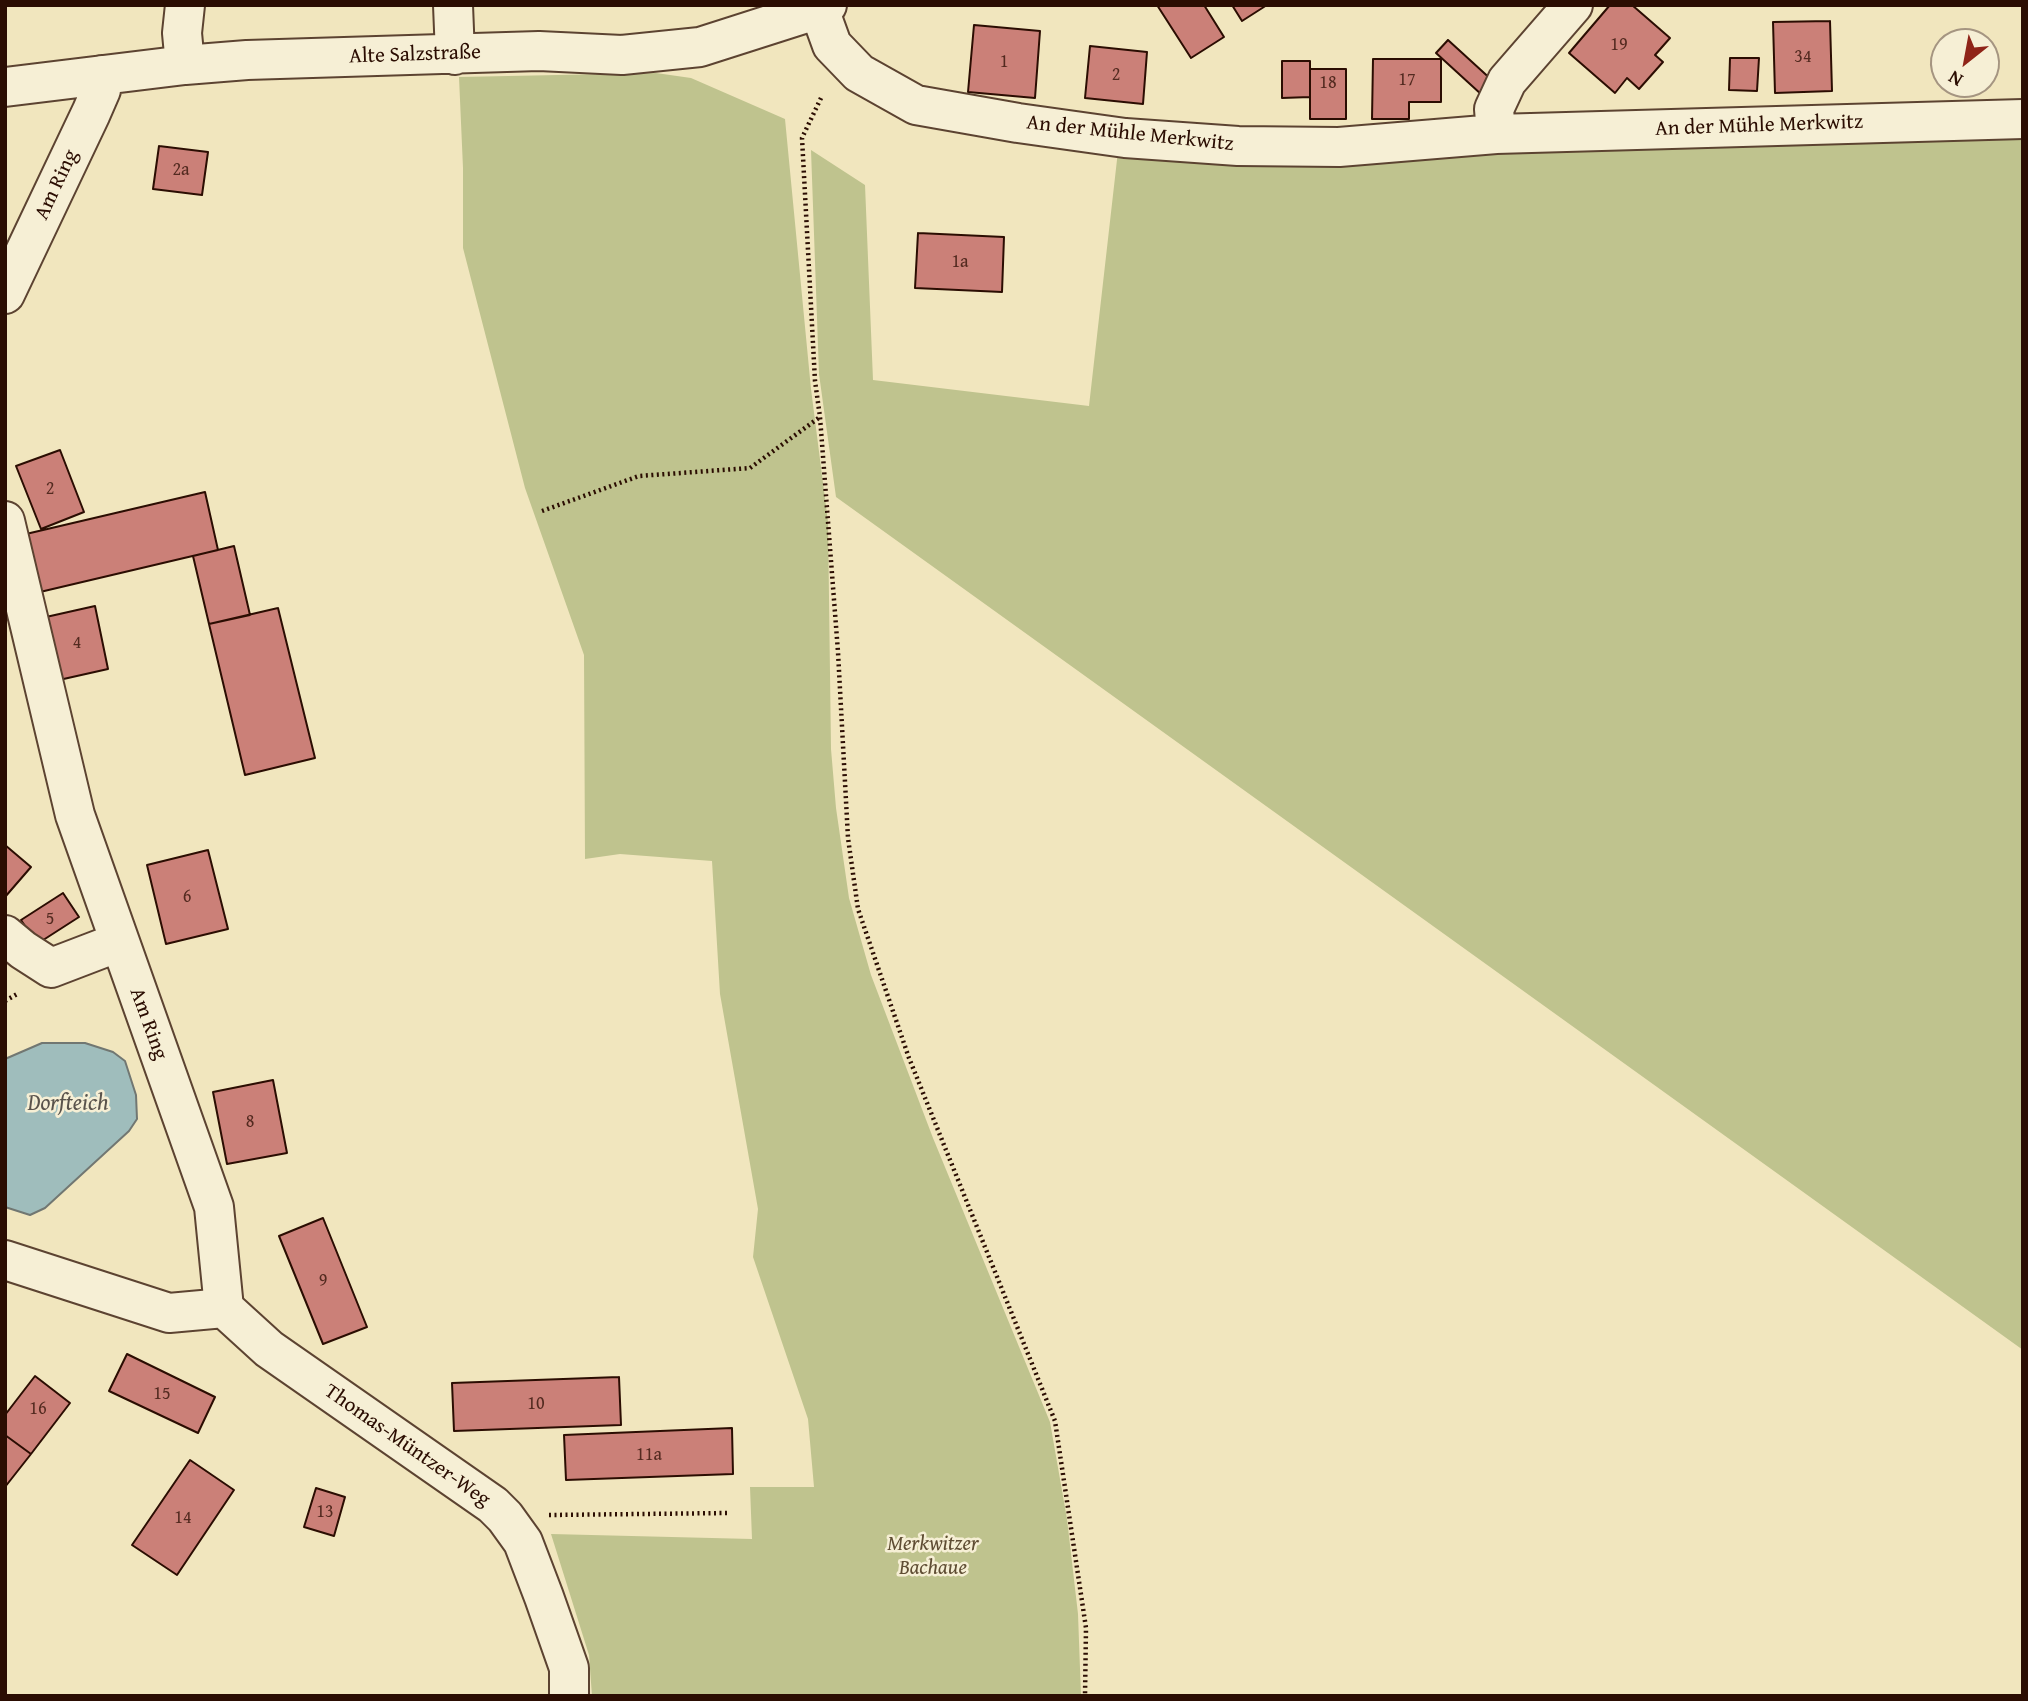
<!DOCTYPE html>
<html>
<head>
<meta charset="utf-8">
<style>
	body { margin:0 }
	#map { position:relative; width:2028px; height:1701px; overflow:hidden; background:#f1e6be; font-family:"Gentium Book Plus",serif }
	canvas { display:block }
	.frame { position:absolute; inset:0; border:7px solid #2b0d02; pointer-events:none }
	.north { position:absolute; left:1930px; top:28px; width:70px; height:70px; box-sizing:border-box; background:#f6efd5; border:2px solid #a59581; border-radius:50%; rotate:211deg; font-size:19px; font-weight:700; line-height:28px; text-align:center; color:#2b0d02 }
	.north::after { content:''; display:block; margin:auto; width:24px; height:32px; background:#8f2418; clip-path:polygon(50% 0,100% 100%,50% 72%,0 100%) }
</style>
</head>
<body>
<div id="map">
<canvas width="2028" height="1701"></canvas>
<div class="frame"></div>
<div class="north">N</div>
</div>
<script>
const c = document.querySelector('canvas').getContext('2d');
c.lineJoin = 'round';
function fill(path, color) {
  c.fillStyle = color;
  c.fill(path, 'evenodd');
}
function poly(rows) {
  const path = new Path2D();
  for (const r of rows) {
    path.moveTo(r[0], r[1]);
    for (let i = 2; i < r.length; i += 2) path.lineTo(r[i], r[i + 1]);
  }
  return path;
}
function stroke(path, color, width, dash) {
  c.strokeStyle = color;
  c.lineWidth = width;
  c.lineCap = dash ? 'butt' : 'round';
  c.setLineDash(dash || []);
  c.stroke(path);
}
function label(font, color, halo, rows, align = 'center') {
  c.font = font + ' "Gentium Book Plus",serif';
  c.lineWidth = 5;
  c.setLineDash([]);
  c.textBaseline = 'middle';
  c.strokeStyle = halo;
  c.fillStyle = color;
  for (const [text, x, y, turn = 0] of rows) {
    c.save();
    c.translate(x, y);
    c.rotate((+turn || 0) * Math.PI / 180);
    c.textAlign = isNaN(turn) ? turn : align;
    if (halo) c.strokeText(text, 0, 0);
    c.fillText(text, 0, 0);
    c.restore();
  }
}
const green = poly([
	[656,73,691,78,785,119,811,389,828,522,831,749,836,808,849,898,871,975,933,1138,1050,1422,1067,1519,1078,1614,1081,1696,592,1696,589,1655,551,1534,752,1539,750,1487,814,1487,808,1419,753,1257,758,1209,720,994,712,861,620,854,585,859,584,655,525,488,463,248,463,168,459,77],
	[2023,133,2023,1350,836,497,819,374,811,150,865,185,873,380,1089,406,1118,151]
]);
const water = poly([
	[42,1043,85,1043,113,1052,125,1061,136,1095,137,1119,129,1131,45,1208,30,1215,5,1207,5,1059,42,1043]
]);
const building = poly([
	[1157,5,1204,5,1224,37,1191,58,1157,5],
	[1232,5,1267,5,1242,21,1232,5],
	[1610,5,1632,5,1670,38,1655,55,1663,62,1639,89,1627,78,1615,93,1569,53,1610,5],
	[1830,21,1832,91,1775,93,1773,22,1830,21],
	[974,25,1040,31,1035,98,968,92,974,25],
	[1448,40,1494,82,1482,95,1436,53,1448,40],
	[1090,46,1147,52,1143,104,1085,98,1090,46],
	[1730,58,1759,58,1757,91,1729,90,1730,58],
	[1373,59,1441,59,1441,102,1409,102,1409,119,1372,119,1373,59],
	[1282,61,1310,61,1310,97,1282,98,1282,61],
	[1310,69,1346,69,1346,119,1310,119,1310,69],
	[159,146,208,152,202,195,153,189,159,146],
	[918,233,1004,237,1002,292,915,288,918,233],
	[60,450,84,512,41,529,16,466,60,450],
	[205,492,218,550,40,592,26,534,205,492],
	[234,546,250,615,209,624,193,556,234,546],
	[95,606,108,669,59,680,46,617,95,606],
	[278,608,315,758,245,775,209,624,278,608],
	[5,845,31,867,5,897,5,845],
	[208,850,228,929,166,944,147,865,208,850],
	[63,893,79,917,37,944,21,920,63,893],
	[273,1080,287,1153,227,1164,213,1092,273,1080],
	[323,1218,367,1327,323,1344,279,1236,323,1218],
	[127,1354,215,1397,198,1433,109,1391,127,1354],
	[35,1376,70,1403,31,1454,5,1435,5,1415,35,1376],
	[619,1377,621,1425,454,1431,452,1383,619,1377],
	[732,1428,733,1474,566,1480,564,1435,732,1428],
	[5,1435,31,1454,5,1487,5,1435],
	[190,1460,234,1490,177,1575,132,1545,190,1460],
	[316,1488,345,1497,334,1536,304,1527,316,1488]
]);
const path = poly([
	[821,98,802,138,815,381,820,417,838,652,848,838,858,909,909,1058,1055,1421,1086,1628,1085,1696],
	[542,511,639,476,750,468,820,417],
	[5,1001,19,993],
	[549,1515,730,1513]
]);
const minor = poly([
	[185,5,182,33,185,65],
	[453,5,455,55],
	[819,9,832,45,859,73,916,105,1018,123,1125,138,1238,146,1339,147,1496,134,2023,119],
	[5,87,185,65,247,60,539,51,622,55,700,47,819,9,827,5],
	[1496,134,1494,109,1507,81,1573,5],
	[5,294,91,113,101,90,102,75],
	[5,521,75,815,214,1207,224,1308],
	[5,935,23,950,51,968,119,942],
	[5,1260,169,1313,224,1308],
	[224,1308,269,1349,493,1505,505,1517,523,1542,544,1597,569,1668,569,1696]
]);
const numberNames = [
	["19",1619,45],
	["34",1803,57],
	["1",1004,62],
	["2",1116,75],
	["17",1407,80],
	["18",1328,83],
	["2a",181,170],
	["1a",960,262],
	["2",50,489],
	["4",77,643],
	["6",187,897],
	["5",50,919],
	["8",250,1122],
	["9",323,1281],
	["15",162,1394],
	["10",536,1404],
	["16",38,1409],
	["11a",649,1455],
	["13",325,1512],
	["14",183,1518]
];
const streetNames = [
	["Alte Salzstraße",415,55,-2],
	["An der Mühle Merkwitz",1759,126,-2],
	["An der Mühle Merkwitz",1130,134,6],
	["Am Ring",57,185,-65],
	["Am Ring",148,1024,70],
	["Thomas-Müntzer-Weg",407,1446,35]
];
const parkNames = [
	["Merkwitzer",933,1545],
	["Bachaue",933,1569]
];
const waterNames = [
	["Dorfteich",68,1104]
];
fill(green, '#bfc38e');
fill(water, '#9fbdbc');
stroke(water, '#717772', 2);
fill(building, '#cb8078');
stroke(building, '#2b0d02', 2);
stroke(minor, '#5c4331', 42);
stroke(path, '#2b0d02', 4.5, [2, 3.5]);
stroke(minor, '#f6efd5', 38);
label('18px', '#532a20', null, numberNames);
label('21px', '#2b0d02', '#f6efd5', streetNames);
label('italic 21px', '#5f4d33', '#f6efd5', parkNames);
label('italic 23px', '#59534c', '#f6efd5', waterNames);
</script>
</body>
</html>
